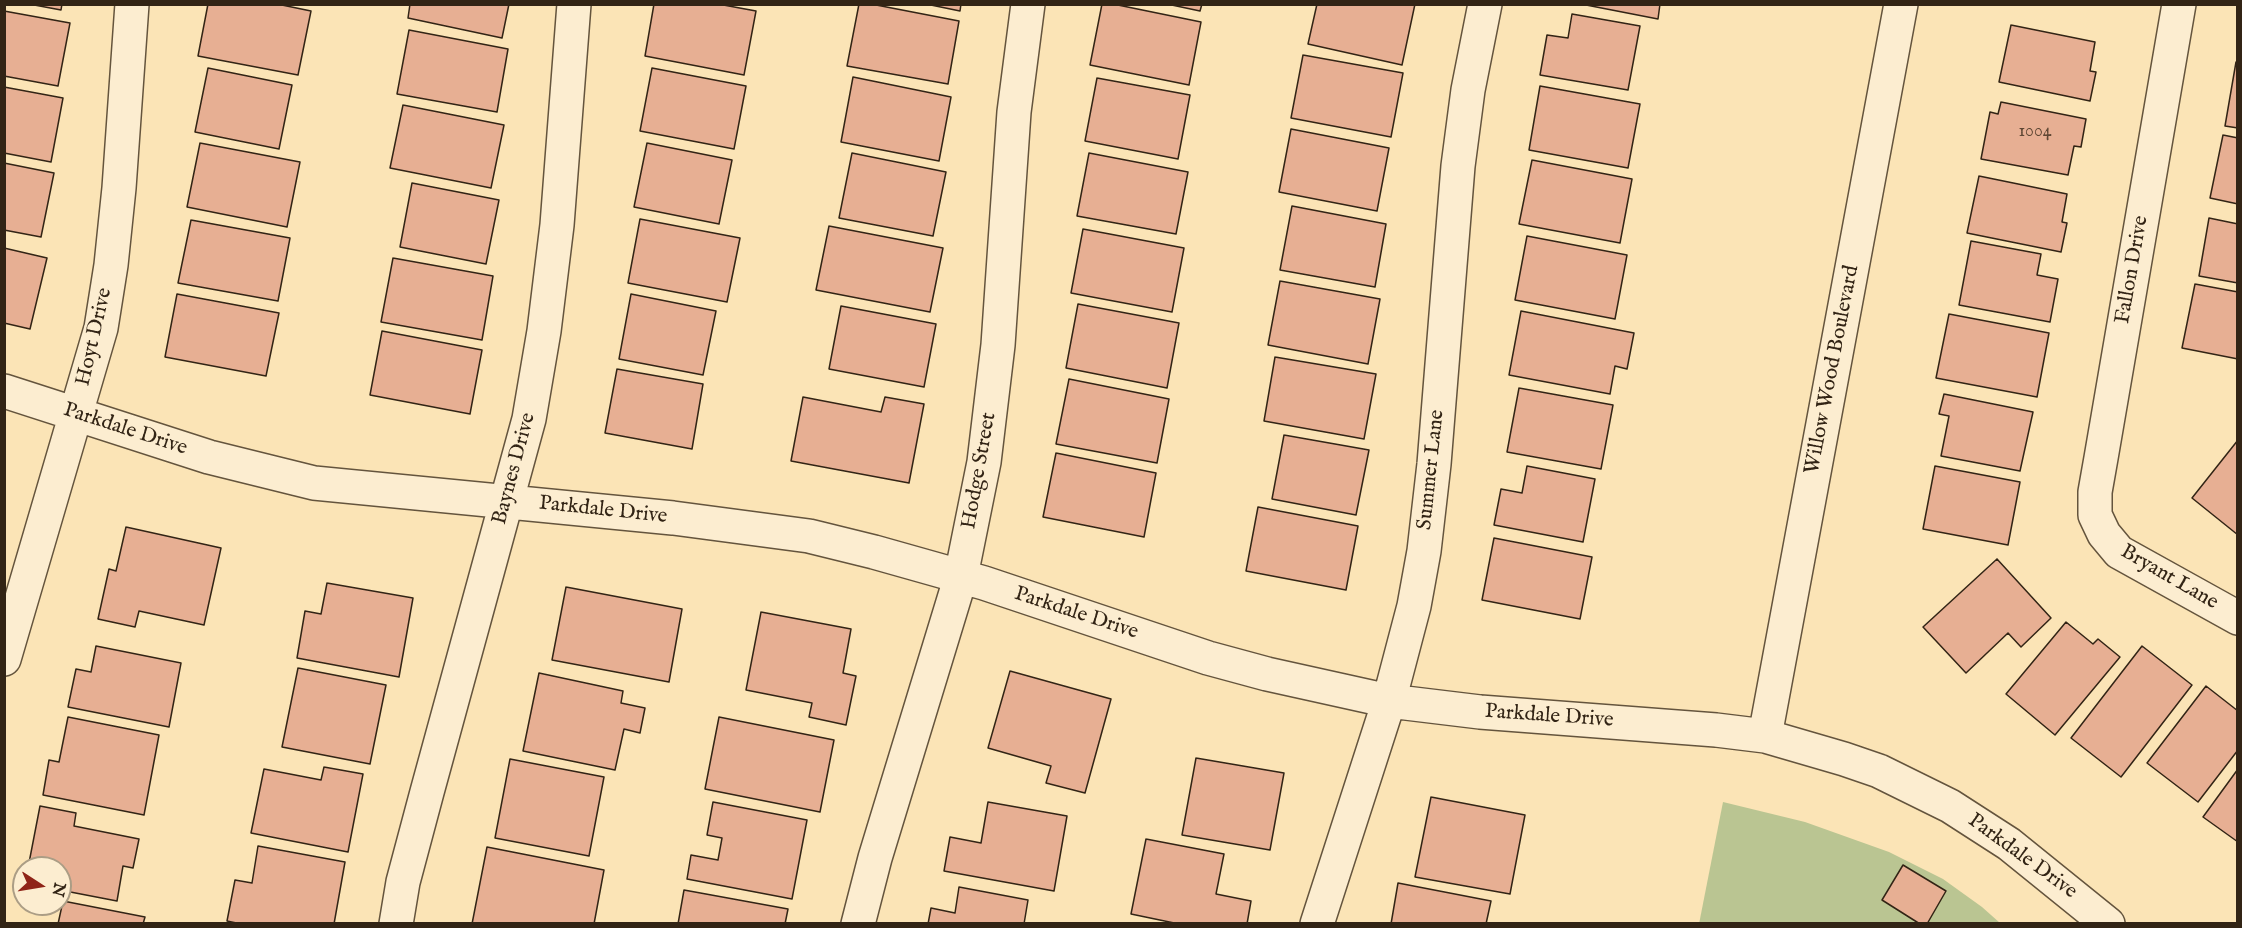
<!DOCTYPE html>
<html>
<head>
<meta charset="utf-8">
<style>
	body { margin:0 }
	#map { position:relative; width:2242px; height:928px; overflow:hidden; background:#fbe4b6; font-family:"IM FELL English",serif }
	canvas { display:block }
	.frame { position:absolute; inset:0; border:6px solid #322415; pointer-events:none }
	.north { position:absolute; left:12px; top:856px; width:60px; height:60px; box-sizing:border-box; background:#fcedd0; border:2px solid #ab9d85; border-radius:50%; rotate:102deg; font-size:16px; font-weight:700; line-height:24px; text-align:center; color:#322415 }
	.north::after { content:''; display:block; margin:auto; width:21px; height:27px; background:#8f2418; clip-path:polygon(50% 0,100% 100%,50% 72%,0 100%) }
</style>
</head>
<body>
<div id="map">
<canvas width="2242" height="928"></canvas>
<div class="frame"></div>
<div class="north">N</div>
</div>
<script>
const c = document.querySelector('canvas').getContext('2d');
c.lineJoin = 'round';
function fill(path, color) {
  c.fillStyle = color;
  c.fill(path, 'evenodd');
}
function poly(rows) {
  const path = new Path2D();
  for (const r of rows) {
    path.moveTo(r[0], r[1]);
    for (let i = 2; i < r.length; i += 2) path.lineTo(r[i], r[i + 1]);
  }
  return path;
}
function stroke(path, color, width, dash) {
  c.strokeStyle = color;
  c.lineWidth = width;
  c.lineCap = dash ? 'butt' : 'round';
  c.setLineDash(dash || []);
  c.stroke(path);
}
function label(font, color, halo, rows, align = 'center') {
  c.font = font + ' "IM FELL English",serif';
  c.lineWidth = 4.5;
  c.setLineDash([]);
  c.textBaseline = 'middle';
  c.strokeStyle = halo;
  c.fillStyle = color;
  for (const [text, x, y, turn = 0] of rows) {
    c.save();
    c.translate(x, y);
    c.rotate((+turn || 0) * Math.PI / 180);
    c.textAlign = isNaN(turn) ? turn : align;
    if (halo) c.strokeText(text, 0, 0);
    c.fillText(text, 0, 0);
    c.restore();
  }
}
const green = poly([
	[1723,802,1805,822,1889,852,1943,879,1982,907,2000,923,1699,924]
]);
const building = poly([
	[29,4,62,4,61,10,29,4],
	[208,4,277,4,311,11,298,75,198,56,208,4],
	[410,4,509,4,502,38,408,18,410,4],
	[654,4,718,4,756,11,744,75,645,56,654,4],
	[859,4,871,4,959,21,948,84,847,66,859,4],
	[926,4,961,4,960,11,926,4],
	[1102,4,1113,4,1201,22,1189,85,1090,65,1102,4],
	[1167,4,1202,4,1200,11,1167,4],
	[1317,4,1415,4,1402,65,1308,44,1317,4],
	[1581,4,1660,4,1658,19,1581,4],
	[4,11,70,23,58,86,4,76,4,11],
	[1572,14,1640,26,1628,90,1540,75,1547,35,1568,38,1572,14],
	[2011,25,2095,42,2090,71,2096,72,2090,101,1999,82,2011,25],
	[409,30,508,49,497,112,397,94,409,30],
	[1303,55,1403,73,1391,137,1291,118,1303,55],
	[2236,62,2238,62,2238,128,2225,126,2236,62],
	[208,68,292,85,279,149,195,132,208,68],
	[652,68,746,86,734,149,640,131,652,68],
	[853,77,951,97,939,161,841,142,853,77],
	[1097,78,1190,95,1178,159,1085,141,1097,78],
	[1540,86,1640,104,1628,168,1529,150,1540,86],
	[4,87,63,98,51,162,4,153,4,87],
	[2001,102,2086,119,2081,147,2074,146,2068,175,1981,159,1990,112,1998,114,2001,102],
	[403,105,504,125,491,188,390,168,403,105],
	[1291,129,1389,148,1377,211,1279,192,1291,129],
	[2223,135,2238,138,2238,204,2210,198,2223,135],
	[200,143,300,162,287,227,187,207,200,143],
	[647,143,732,160,719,224,634,207,647,143],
	[852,153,946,172,933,236,839,218,852,153],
	[1089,153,1188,172,1176,234,1077,216,1089,153],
	[1532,160,1632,179,1620,243,1519,224,1532,160],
	[4,163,54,173,41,237,4,230,4,163],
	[1979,176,2067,194,2062,222,2067,223,2061,252,1967,233,1979,176],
	[412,183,499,200,486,264,400,247,412,183],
	[1292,206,1386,224,1375,287,1280,270,1292,206],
	[2209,218,2238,224,2238,283,2199,276,2209,218],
	[640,219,740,238,727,302,628,283,640,219],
	[191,220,290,238,278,301,178,283,191,220],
	[829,226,943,248,930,312,816,290,829,226],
	[1083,229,1184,248,1172,312,1071,293,1083,229],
	[1527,236,1627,255,1615,319,1515,300,1527,236],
	[1971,241,2041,254,2037,275,2058,279,2050,322,1959,305,1971,241],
	[4,248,47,258,30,329,4,323,4,248],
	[393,258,493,276,482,340,381,322,393,258],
	[1280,281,1380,299,1368,364,1268,345,1280,281],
	[2195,284,2238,292,2238,359,2182,348,2195,284],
	[177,294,279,313,266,376,165,357,177,294],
	[631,294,716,311,703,375,619,359,631,294],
	[1078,304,1179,323,1167,388,1066,368,1078,304],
	[841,306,936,324,924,387,829,369,841,306],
	[1521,311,1634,333,1627,369,1615,366,1610,394,1509,375,1521,311],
	[1949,314,2049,333,2037,397,1936,378,1949,314],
	[382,331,482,350,470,414,370,395,382,331],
	[1275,357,1376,374,1364,439,1264,421,1275,357],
	[617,369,703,384,692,449,605,433,617,369],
	[1069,379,1169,399,1157,463,1056,444,1069,379],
	[1519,388,1613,405,1601,469,1507,452,1519,388],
	[1944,394,2033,412,2020,471,1941,456,1949,416,1939,414,1944,394],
	[803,397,881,412,885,397,924,404,909,483,791,461,803,397],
	[1284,435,1369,450,1356,515,1272,499,1284,435],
	[2238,440,2238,535,2192,498,2238,440],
	[1056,453,1156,473,1144,537,1043,517,1056,453],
	[1527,466,1595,479,1583,542,1494,525,1501,489,1522,493,1527,466],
	[1935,466,2020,482,2008,545,1923,529,1935,466],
	[1258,507,1358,526,1346,590,1246,571,1258,507],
	[126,527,221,548,204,625,139,611,135,627,98,619,109,569,116,571,126,527],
	[1494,538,1592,557,1580,619,1482,600,1494,538],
	[1997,559,2051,618,2021,647,2008,633,1966,673,1923,627,1997,559],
	[327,583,413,598,399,677,297,658,305,611,321,614,327,583],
	[566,587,682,609,669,682,552,660,566,587],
	[761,612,851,629,843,673,856,676,846,725,809,717,812,703,746,690,761,612],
	[2066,622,2093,644,2098,639,2120,657,2055,735,2006,694,2066,622],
	[96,646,181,663,169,727,68,707,76,669,91,672,96,646],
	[2142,646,2192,685,2121,777,2071,738,2142,646],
	[298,668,386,685,370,764,282,747,298,668],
	[1010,671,1111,699,1085,793,1046,783,1051,766,988,748,1010,671],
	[539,673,623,691,621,703,645,708,640,733,624,729,615,770,523,751,539,673],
	[2206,686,2238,711,2238,750,2198,802,2147,763,2206,686],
	[68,717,159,735,144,815,43,795,49,760,59,762,68,717],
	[719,717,834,740,820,812,705,789,719,717],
	[1196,758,1284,773,1270,850,1182,835,1196,758],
	[510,759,604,777,589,856,495,838,510,759],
	[324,767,363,774,348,852,251,833,264,769,321,780,324,767],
	[2238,769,2238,842,2203,817,2238,769],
	[1431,797,1525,815,1510,894,1415,877,1431,797],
	[713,802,807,820,792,899,687,879,691,855,718,860,722,838,707,835,713,802],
	[988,802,1067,816,1054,891,944,871,950,837,981,843,988,802],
	[40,806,76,813,74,826,139,839,133,868,123,866,117,901,60,890,60,868,28,868,40,806],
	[1146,839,1224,854,1216,894,1251,901,1247,924,1179,924,1131,914,1146,839],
	[258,846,345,862,334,924,241,924,227,921,235,880,252,883,258,846],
	[487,847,604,870,594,924,472,924,487,847],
	[1903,865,1946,891,1927,924,1920,924,1882,900,1903,865],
	[1398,883,1491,901,1486,924,1391,924,1398,883],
	[959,887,1028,900,1024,924,928,924,931,908,955,913,959,887],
	[684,890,788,909,785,924,678,924,684,890],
	[63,901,145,917,143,924,58,924,63,901]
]);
const minor = poly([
	[2179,4,2101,458,2095,492,2095,515,2104,534,2119,552,2238,618],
	[4,391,209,457,314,483,673,518,809,536,874,552,984,583,1208,658,1267,674,1389,701,1480,712,1716,730,1765,736,1844,759,1879,771,1950,806,2009,844,2108,924],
	[4,659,101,328,111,265,119,188,132,4],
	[1765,736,1901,4],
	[396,924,403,882,427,792,529,419,544,331,557,225,574,4],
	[858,924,875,858,961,576,984,462,998,345,1014,112,1028,4],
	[1317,924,1389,701,1414,606,1424,551,1434,464,1458,166,1468,90,1485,4]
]);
const numberNames = [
	["1004",2035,132]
];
const streetNames = [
	["Fallon Drive",2133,270,-80],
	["Hoyt Drive",95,337,-77],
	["Willow Wood Boulevard",1833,370,-79],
	["Parkdale Drive",125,430,18],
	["Baynes Drive",515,469,-75],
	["Summer Lane",1432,470,-84],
	["Hodge Street",980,471,-80],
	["Parkdale Drive",603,511,6],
	["Bryant Lane",2169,578,30],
	["Parkdale Drive",1076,614,18],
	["Parkdale Drive",1549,717,4],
	["Parkdale Drive",2022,857,36]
];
fill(green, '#bac592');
fill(building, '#e7af93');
stroke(building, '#322415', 1.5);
stroke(minor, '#64543d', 36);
stroke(minor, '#fcedd0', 33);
label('18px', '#5f4734', null, numberNames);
label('21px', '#322415', '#fcedd0', streetNames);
</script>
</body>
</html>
